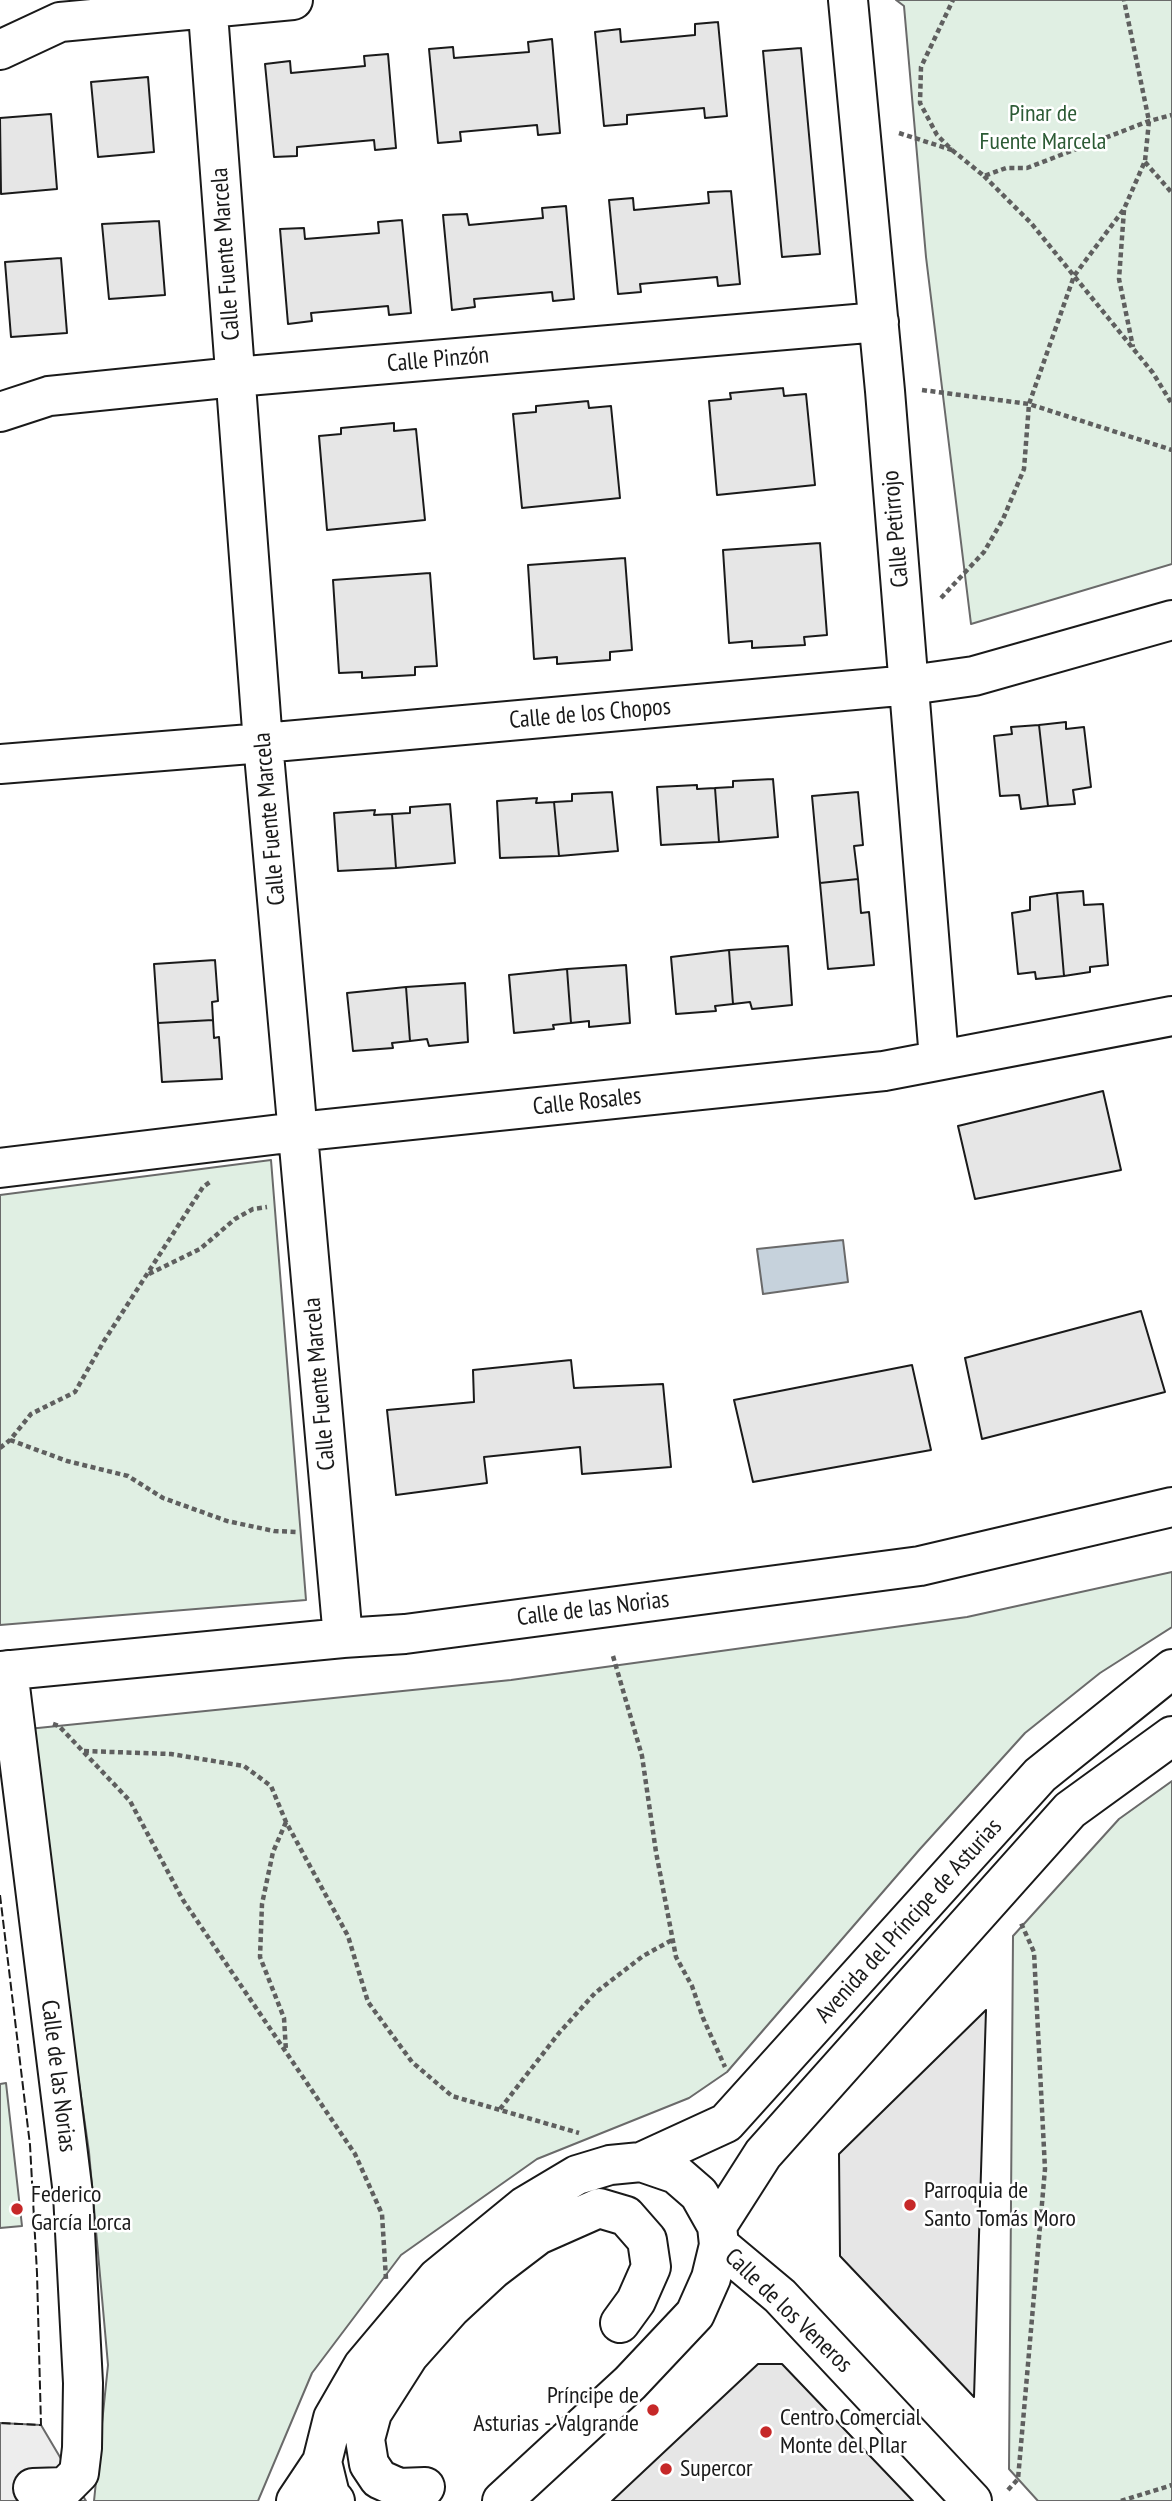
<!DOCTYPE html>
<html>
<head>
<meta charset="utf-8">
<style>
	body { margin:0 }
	canvas { display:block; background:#fff }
</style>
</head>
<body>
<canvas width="1172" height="2501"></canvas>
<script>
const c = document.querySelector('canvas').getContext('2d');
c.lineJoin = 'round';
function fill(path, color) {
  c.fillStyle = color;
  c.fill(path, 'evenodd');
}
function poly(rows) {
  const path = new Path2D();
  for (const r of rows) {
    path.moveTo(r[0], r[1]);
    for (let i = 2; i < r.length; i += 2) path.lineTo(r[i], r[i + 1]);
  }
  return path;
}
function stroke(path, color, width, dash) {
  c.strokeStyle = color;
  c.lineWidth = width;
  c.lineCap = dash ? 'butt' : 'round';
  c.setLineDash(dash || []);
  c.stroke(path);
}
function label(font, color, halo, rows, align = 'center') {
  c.font = font + ' "PT Sans Narrow",sans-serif';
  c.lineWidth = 5;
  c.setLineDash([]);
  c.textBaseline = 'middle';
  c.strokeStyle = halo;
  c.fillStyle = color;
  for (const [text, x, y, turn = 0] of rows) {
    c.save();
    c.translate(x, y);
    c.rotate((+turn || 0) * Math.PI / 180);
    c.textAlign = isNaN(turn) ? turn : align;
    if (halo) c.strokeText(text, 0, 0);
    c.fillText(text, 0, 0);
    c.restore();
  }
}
const green = poly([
	[896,0,1172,0,1172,564,971,624,926,257,904,6,896,0],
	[271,1160,306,1600,0,1625,0,1195,271,1160],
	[1172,1572,1172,1627,1100,1673,1025,1733,920,1849,727,2072,689,2098,537,2159,401,2255,312,2373,258,2501,94,2501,108,2365,89,2152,28,1729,511,1680,967,1617,1172,1572],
	[1172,1781,1172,2501,1038,2501,1009,2469,1013,1936,1119,1819,1172,1781],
	[6,2083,22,2226,0,2228,0,2084,6,2083]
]);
const parking = poly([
	[0,2423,41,2425,86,2501,0,2501,0,2423]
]);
const water = poly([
	[843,1240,848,1282,763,1294,757,1249,843,1240]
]);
const building = poly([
	[718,22,727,116,705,118,704,108,627,115,627,124,604,126,595,32,620,29,621,42,695,35,695,24,718,22],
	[552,39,560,133,538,135,537,125,460,132,461,141,438,143,429,49,453,47,454,58,529,52,528,42,552,39],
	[801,48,820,254,782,257,763,51,801,48],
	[388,54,396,148,375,150,374,140,297,147,297,156,274,157,265,64,290,61,291,73,365,66,364,56,388,54],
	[148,77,154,152,98,157,91,82,148,77],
	[51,114,57,189,1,194,0,118,51,114],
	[731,191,740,284,718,286,717,277,640,284,641,292,618,294,609,200,633,198,634,210,709,203,708,192,731,191],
	[566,206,574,299,553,301,552,292,474,299,475,307,452,310,443,215,467,214,469,225,543,218,542,208,566,206],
	[402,220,411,313,389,315,388,306,311,313,312,321,288,324,280,229,304,228,305,239,379,233,378,222,402,220],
	[159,221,165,295,109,299,102,224,159,221],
	[61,258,67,333,11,337,5,262,61,258],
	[783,388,784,396,806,394,815,485,717,495,709,401,731,399,730,393,783,388],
	[588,401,589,408,611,406,620,498,522,508,513,414,536,412,536,406,588,401],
	[394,423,394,431,416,429,425,520,327,530,319,436,341,434,341,428,394,423],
	[820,543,827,635,804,637,805,645,752,648,752,641,729,643,723,550,820,543],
	[625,558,632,650,610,652,610,660,557,664,557,657,534,659,528,565,625,558],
	[430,573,437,666,415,667,415,675,362,678,362,672,339,673,333,580,430,573],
	[1066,722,1066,729,1084,727,1091,787,1073,790,1075,804,1048,806,1039,725,1066,722],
	[1039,725,1048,806,1021,809,1019,795,1000,796,994,736,1012,734,1011,727,1039,725],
	[773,779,778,837,719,842,715,788,733,787,733,781,773,779],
	[697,785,697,789,715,788,719,842,661,845,657,787,697,785],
	[612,792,618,851,559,856,554,802,572,801,572,794,612,792],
	[858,792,863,845,854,846,858,879,820,883,812,796,858,792],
	[537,798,536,803,554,802,559,856,500,858,497,801,537,798],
	[450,804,455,863,396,868,392,814,410,813,410,807,450,804],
	[375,810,374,815,392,814,396,868,338,871,334,813,375,810],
	[858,879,861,913,869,912,874,965,828,969,820,883,858,879],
	[1083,891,1084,905,1103,904,1108,965,1090,967,1090,972,1064,976,1057,893,1083,891],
	[1057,893,1064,976,1036,979,1035,972,1018,974,1012,913,1030,910,1030,897,1057,893],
	[788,946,792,1005,752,1009,750,1002,733,1004,729,950,788,946],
	[729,950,733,1004,715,1006,716,1011,676,1014,671,957,729,950],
	[215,960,218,1001,212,1002,213,1020,158,1023,154,964,215,960],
	[626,965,630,1023,589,1027,589,1021,571,1023,567,969,626,965],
	[567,969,571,1023,553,1025,554,1029,514,1033,509,975,567,969],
	[465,983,468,1042,429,1046,427,1039,410,1041,406,987,465,983],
	[406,987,410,1041,392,1043,393,1048,353,1051,347,993,406,987],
	[213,1020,214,1038,219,1037,222,1079,162,1082,158,1023,213,1020],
	[1103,1091,1121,1170,975,1199,958,1126,1103,1091],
	[1141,1311,1165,1392,982,1439,965,1358,1141,1311],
	[571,1360,574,1388,663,1384,671,1467,582,1474,580,1447,484,1457,487,1483,396,1495,387,1410,474,1402,473,1370,571,1360],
	[912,1365,931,1450,753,1482,734,1400,912,1365],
	[986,2010,974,2397,840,2256,839,2154,986,2010],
	[758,2364,782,2364,913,2501,612,2501,758,2364]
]);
const path = poly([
	[899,133,952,150,937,135,920,103,921,67,953,0],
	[952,150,984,176,1006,168,1027,168,1149,121,1172,115],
	[1145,162,1172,193],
	[984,176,1031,223,1153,373,1172,404],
	[1124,210,1119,279,1133,347],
	[922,390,1029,404,1172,450],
	[941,598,984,552,1003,519,1024,469,1029,404,1074,276,1124,209,1145,161,1149,121,1124,0],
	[149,1274,200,1249,235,1219,253,1209,267,1207],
	[10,1440,67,1461,128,1476,163,1498,227,1521,274,1531,297,1532],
	[0,1448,10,1440,31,1414,75,1392,104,1341,203,1187,210,1182],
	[613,1656,642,1756,656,1852,676,1957,692,1986,703,2018,725,2067],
	[53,1724,59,1726,130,1801,183,1900,355,2154,382,2214,386,2279],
	[84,1751,171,1754,244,1766,271,1786,286,1822,348,1936,368,2002,412,2062,452,2096,579,2133],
	[286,1822,273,1852,262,1904,260,1957,284,2018,286,2051],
	[500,2109,559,2033,595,1993,643,1956,672,1940],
	[1008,2490,1018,2479,1045,2169,1034,1952,1021,1923],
	[1121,2501,1172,2485]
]);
const minor = poly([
	[207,0,263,743,343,1638],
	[848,0,885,391,939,1059],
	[0,50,60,22,293,0],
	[0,412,49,396,235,377,879,322],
	[0,764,263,743,910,685,974,676,1172,620],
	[0,1168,297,1132,884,1071,1172,1016],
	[8,1670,73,2194,83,2383,82,2448,79,2473,65,2487,33,2488],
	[0,1671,343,1638,405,1634,920,1566,1172,1507],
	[641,2162,726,2123,1040,1775,1172,1669],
	[717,2226,763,2154,1070,1810,1172,1736],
	[719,2245,780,2296,972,2501],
	[425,2487,399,2488,379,2479,369,2464,365,2439,372,2413,409,2355,451,2308,492,2270,538,2235,599,2208,626,2216,647,2240,651,2267,636,2301,620,2323],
	[296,2501,322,2462],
	[335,2501,330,2495,322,2462,333,2418,363,2366,437,2278,525,2206,577,2175,610,2165,641,2162,676,2174,699,2194,717,2226,719,2245,711,2278,695,2314,630,2383,502,2501]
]);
const fence = poly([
	[0,1895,30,2145,37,2273,41,2425,0,2423]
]);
const markers = [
	[910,2205,7,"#c62828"],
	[17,2209,7,"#c62828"],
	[653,2410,7,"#c62828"],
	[766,2432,7,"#c62828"],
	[666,2469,7,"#c62828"]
];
const parkNames = [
	["Pinar de",1043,114],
	["Fuente Marcela",1043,142]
];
const streetNames = [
	["Calle Fuente Marcela",226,254,-94],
	["Calle Pinzón",438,360,-5],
	["Calle Petirrojo",896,529,-95],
	["Calle de los Chopos",590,714,-5],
	["Calle Fuente Marcela",270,819,-95],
	["Calle Rosales",587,1102,-6],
	["Calle Fuente Marcela",320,1384,-95],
	["Calle de las Norias",593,1609,-7],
	["Avenida del Príncipe de Asturias",909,1921,-48],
	["Calle de las Norias",58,2076,83],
	["Calle de los Veneros",788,2311,44]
];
const poiNames = [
	["Parroquia de",924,2191],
	["Santo Tomás Moro",924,2219],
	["Federico",31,2195],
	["García Lorca",31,2223],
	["Príncipe de",639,2396,"right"],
	["Asturias - Valgrande",639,2424,"right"],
	["Centro Comercial",780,2418],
	["Monte del PIlar",780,2446],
	["Supercor",680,2469]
];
fill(green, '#e0efe3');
stroke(green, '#6a6a6a', 2);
fill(parking, '#ededed');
stroke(parking, '#6a6a6a', 2);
fill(water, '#c6d2dc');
stroke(water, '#6a6a6a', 2);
fill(building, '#e6e6e6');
stroke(building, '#1a1a1a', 2);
stroke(minor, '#1a1a1a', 42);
stroke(path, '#5f5f5f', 4.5, [5, 3.5]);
stroke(minor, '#fff', 38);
stroke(fence, '#1a1a1a', 2, [9, 3.5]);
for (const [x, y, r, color] of markers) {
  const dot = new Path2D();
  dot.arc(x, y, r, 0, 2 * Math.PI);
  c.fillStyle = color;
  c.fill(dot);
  stroke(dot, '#fff', 2.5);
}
label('24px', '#2b5a34', '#fff', parkNames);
label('24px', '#1a1a1a', '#fff', streetNames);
label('24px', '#1a1a1a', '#fff', poiNames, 'left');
</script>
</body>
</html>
